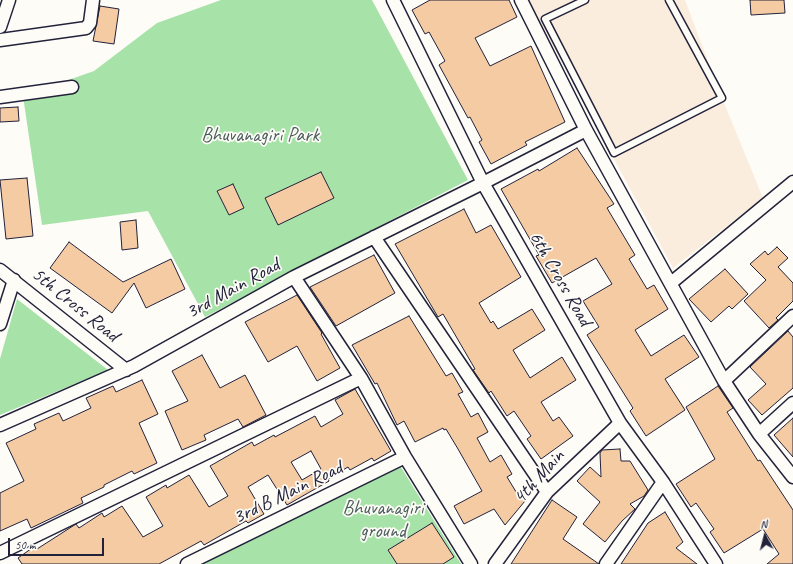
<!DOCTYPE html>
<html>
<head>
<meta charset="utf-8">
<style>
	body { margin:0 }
	#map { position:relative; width:793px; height:564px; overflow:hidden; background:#fdfcf7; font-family:Caveat,sans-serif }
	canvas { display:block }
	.north { position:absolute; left:745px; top:516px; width:40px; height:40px; -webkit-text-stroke:3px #fdfcf7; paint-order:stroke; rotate:353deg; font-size:11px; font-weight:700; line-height:16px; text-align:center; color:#22223b }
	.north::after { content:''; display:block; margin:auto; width:14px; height:18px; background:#22223b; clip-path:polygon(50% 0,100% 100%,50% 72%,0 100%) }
	.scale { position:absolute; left:8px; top:538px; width:96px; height:18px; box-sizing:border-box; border:2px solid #22223b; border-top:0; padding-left:5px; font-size:12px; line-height:14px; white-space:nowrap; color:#22223b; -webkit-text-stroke:3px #fdfcf7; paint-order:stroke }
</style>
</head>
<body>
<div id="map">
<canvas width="793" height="564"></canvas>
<div class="north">N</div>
<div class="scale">50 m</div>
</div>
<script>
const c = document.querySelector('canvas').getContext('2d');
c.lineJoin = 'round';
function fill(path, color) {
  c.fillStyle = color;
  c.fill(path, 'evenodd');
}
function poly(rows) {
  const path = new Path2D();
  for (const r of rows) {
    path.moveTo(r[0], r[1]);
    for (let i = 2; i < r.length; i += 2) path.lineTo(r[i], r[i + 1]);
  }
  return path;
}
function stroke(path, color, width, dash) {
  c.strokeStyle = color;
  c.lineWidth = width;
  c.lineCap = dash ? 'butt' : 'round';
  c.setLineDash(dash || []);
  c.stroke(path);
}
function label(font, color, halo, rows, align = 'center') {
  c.font = font + ' Caveat,sans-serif';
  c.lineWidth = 3.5;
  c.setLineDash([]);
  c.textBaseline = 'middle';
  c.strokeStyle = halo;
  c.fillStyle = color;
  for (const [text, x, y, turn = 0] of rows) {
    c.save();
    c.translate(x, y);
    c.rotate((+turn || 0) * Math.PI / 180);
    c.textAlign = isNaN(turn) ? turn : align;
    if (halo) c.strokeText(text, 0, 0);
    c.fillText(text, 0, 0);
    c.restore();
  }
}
const built = poly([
	[528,0,685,0,722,98,763,198,673,268]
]);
const green = poly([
	[221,0,372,0,468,180,205,317,148,211,42,225,23,96,94,71,157,23],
	[17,299,108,370,0,415,0,359],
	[399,464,461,564,204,564]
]);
const building = poly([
	[430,0,509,0,517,17,475,38,490,66,531,46,565,122,525,142,527,145,491,164,479,142,482,140,470,117,468,118,439,65,445,61,429,32,425,34,412,10,430,0],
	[750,0,784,0,785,13,751,15,750,0],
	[100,6,119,9,114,44,93,41,100,6],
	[18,107,19,121,0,122,0,108,18,107],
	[577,148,614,204,607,208,635,255,629,259,647,289,654,285,668,309,635,330,651,356,684,335,699,357,665,379,685,410,646,436,630,411,633,408,587,335,599,327,583,301,612,284,596,258,552,283,536,256,539,255,501,189,538,169,539,171,577,148],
	[321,172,334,198,278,225,265,198,321,172],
	[27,178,33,236,6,239,0,180,27,178],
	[233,184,244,208,229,215,217,191,233,184],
	[464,209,476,233,491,225,521,277,479,303,491,323,493,321,498,329,532,309,545,330,513,350,530,378,562,357,576,380,541,402,553,421,559,417,573,436,541,459,527,439,531,436,514,411,507,416,491,391,489,393,473,370,475,369,443,314,438,317,395,244,464,209],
	[136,220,138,248,122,250,120,222,136,220],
	[69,242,123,282,171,259,185,289,146,308,134,283,112,313,50,268,69,242],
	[777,247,788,258,778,267,793,283,793,301,776,318,778,320,769,328,744,301,766,280,750,264,765,251,768,255,777,247],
	[374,255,395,293,336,326,310,287,374,255],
	[725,269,748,294,732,309,729,306,711,322,689,299,725,269],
	[297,295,322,333,321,334,340,368,317,381,297,346,268,362,245,322,297,295],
	[409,316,446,376,452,373,463,392,458,394,471,417,478,413,488,432,477,438,490,462,501,455,512,474,507,477,518,495,521,493,525,501,505,525,494,509,464,524,454,506,482,491,458,449,446,429,444,430,443,428,415,442,404,421,397,425,377,383,375,384,352,345,409,316],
	[788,331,793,337,793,388,762,415,748,400,766,384,750,367,788,331],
	[202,355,220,388,245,375,266,415,243,427,238,419,204,435,206,440,182,450,165,411,188,401,172,371,202,355],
	[142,380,158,414,139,423,157,463,134,474,132,471,104,485,104,487,81,498,83,503,31,528,27,519,0,531,0,493,24,481,6,443,36,429,34,424,59,413,63,421,91,408,86,398,113,386,116,392,142,380],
	[718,386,733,408,727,412,758,461,760,460,793,510,793,564,767,564,779,554,763,529,724,553,710,532,714,529,696,503,691,507,676,484,715,459,686,407,718,386],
	[355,389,391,451,374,461,372,458,350,470,348,467,328,479,329,481,287,505,268,475,248,487,264,514,248,523,246,521,204,545,201,541,159,564,22,564,18,558,35,546,37,549,76,524,79,528,102,513,104,517,122,506,143,537,163,526,146,497,166,485,167,488,189,475,209,507,228,496,210,466,252,442,254,446,274,435,275,437,315,416,321,427,343,414,335,400,355,389],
	[311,451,321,469,302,480,291,462,311,451],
	[793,418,793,457,774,435,793,418],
	[620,449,621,461,630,461,648,490,644,496,630,504,635,509,622,521,605,542,583,524,600,502,577,481,590,467,601,477,600,453,602,450,620,449],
	[552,500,577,517,563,539,599,564,511,564,552,500],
	[665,512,683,542,676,548,697,564,621,564,648,523,665,512],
	[432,523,454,557,443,564,397,564,388,550,432,523]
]);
const service = poly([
	[585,0,545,19,614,153,722,98,669,0]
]);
const minor = poly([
	[393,0,483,183,620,423,663,482,716,564],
	[521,0,586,130,724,381,759,434,793,477],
	[0,27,9,0],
	[0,40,86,28,90,23,93,0],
	[0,97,72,87],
	[374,237,547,492],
	[0,270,126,370],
	[294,277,361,378,405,457,471,564],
	[671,283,793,182],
	[0,324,14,280],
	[724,381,793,316],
	[0,425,134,366,294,277,483,183,586,130],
	[759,434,793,403],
	[0,553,361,378],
	[187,564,405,457],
	[495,564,547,492,620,423],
	[606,564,663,482]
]);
const parkNames = [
	["Bhuvanagiri Park",260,136],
	["Bhuvanagiri",383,509],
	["ground",383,532]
];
const streetNames = [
	["6th Cross Road",560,279,60],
	["3rd Main Road",233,289,-29],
	["5th Cross Road",75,305,39],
	["4th Main",539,477,-48],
	["3rd B Main Road",288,493,-26]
];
fill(built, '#fbedde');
fill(green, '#a7e2a8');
fill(building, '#f5cba4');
stroke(building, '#22223b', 1);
stroke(service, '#22223b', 9);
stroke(minor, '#22223b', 15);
stroke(service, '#fdfcf7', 6);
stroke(minor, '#fdfcf7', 12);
label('20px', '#4a5c5c', '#fdfcf7', parkNames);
label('20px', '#22223b', '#fdfcf7', streetNames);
</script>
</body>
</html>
